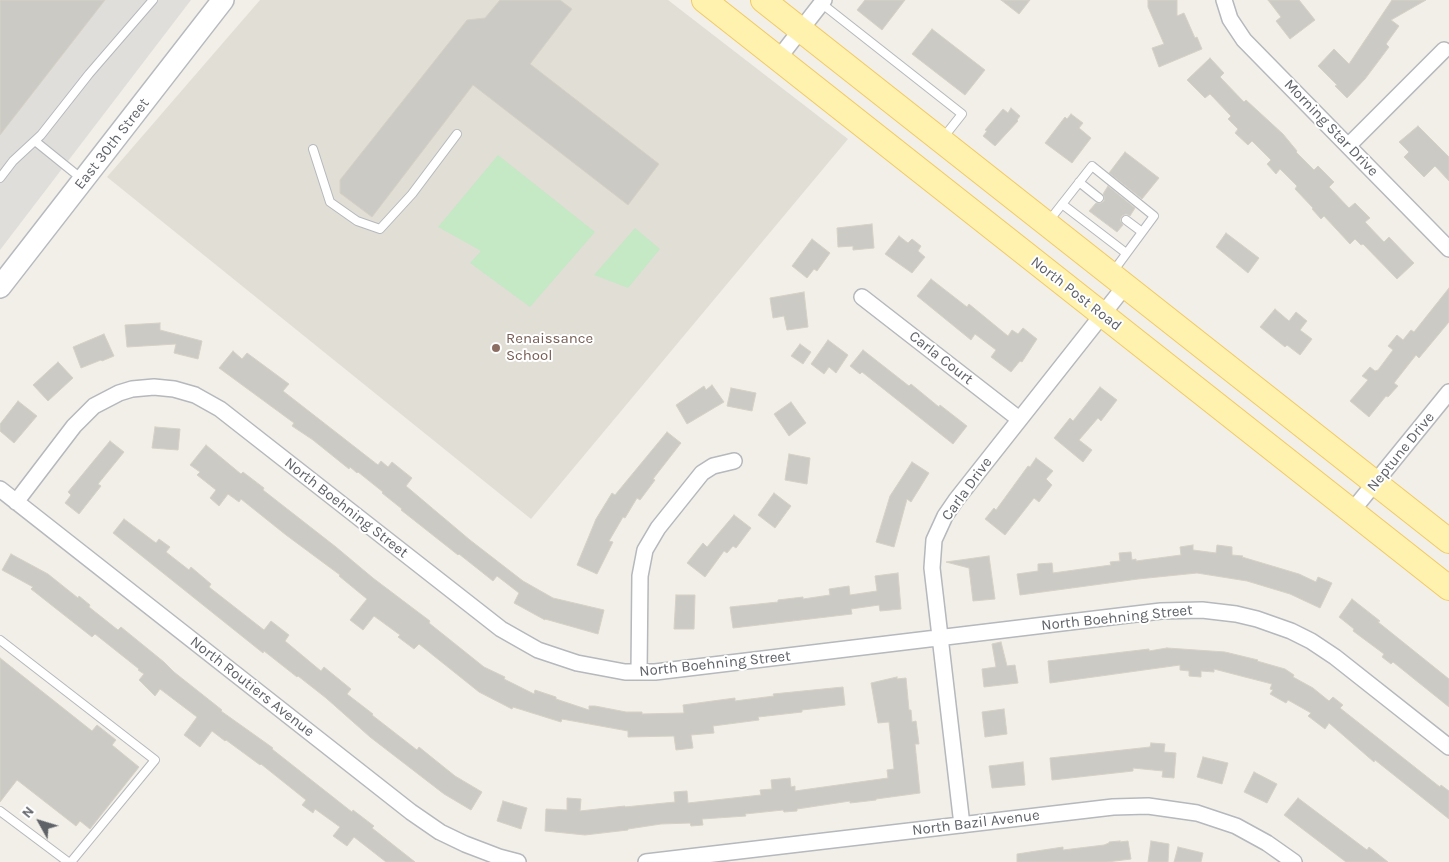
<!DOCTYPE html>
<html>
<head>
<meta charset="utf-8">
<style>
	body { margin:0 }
	#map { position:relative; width:1449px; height:862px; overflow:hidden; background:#f1efe8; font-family:Karla,sans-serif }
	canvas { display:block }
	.north { position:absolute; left:15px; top:797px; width:50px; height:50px; -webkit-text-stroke:4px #fff; paint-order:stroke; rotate:309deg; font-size:14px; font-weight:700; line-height:20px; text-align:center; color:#5f6368 }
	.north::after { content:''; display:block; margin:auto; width:18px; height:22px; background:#5f6368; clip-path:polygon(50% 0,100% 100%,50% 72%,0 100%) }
</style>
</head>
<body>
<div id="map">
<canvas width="1449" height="862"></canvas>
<div class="north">N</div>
</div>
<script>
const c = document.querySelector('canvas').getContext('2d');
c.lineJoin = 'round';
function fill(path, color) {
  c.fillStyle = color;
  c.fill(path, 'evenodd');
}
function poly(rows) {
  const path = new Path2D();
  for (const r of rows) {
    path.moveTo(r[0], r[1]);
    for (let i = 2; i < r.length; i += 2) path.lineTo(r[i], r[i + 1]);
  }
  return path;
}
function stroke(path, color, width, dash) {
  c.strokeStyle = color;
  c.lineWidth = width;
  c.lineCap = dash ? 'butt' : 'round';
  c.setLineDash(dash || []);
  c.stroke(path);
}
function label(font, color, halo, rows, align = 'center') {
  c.font = font + ' Karla,sans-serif';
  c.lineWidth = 4;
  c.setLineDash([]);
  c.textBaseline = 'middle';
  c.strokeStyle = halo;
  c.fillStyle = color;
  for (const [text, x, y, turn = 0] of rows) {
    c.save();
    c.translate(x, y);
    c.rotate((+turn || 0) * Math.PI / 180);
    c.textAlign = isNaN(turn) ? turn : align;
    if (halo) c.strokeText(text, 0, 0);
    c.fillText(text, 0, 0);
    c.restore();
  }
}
const industrial = poly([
	[0,0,191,0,0,250]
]);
const education = poly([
	[260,0,668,0,848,139,531,519,107,177]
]);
const green = poly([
	[498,155,595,232,530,307,470,263,481,251,438,227],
	[635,228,660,249,628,288,594,275]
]);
const building = poly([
	[0,0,105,0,0,135,0,0],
	[500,0,560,0,572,9,530,64,659,164,628,205,473,85,372,217,340,193,340,180,467,20,485,18,500,0],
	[865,0,905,0,882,30,857,10,865,0],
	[1001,0,1030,0,1019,14,1001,0],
	[1148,0,1177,0,1177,16,1184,13,1195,38,1197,37,1202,49,1159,67,1152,48,1164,44,1148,7,1148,0],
	[1268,0,1299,0,1315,20,1290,39,1276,21,1281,17,1268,0],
	[1392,0,1426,0,1391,20,1399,26,1386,44,1389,47,1365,79,1347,98,1335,86,1337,85,1318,66,1334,49,1349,64,1392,0],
	[932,29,985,70,965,95,912,54,932,29],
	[1210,58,1224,73,1220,77,1244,102,1246,100,1283,134,1297,151,1296,152,1314,170,1318,166,1334,182,1329,187,1349,208,1355,203,1370,218,1365,222,1384,242,1389,237,1414,263,1397,279,1363,244,1361,245,1355,239,1350,244,1324,216,1321,219,1312,209,1313,208,1295,189,1297,186,1280,169,1276,174,1267,164,1271,160,1252,141,1248,145,1235,133,1238,129,1228,119,1231,116,1210,94,1205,98,1187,80,1210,58],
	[1011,108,1020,116,1017,120,1018,121,995,146,983,136,987,131,985,130,1003,109,1008,113,1011,108],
	[1071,114,1083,123,1079,128,1091,138,1072,163,1045,143,1065,117,1067,119,1071,114],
	[1418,126,1449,157,1449,181,1435,166,1424,177,1404,157,1409,152,1399,142,1418,126],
	[1125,152,1159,178,1142,199,1109,173,1125,152],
	[1108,186,1135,208,1130,216,1126,214,1122,216,1120,220,1123,225,1117,232,1089,211,1096,203,1101,203,1104,201,1104,196,1103,194,1108,186],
	[872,224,874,248,853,250,853,246,838,247,837,228,872,224],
	[1226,233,1259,258,1248,273,1216,247,1226,233],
	[899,236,908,243,912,239,921,246,918,251,925,257,912,273,885,254,899,236],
	[812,239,830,253,817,271,814,269,807,278,792,266,812,239],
	[931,279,967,307,969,304,1008,336,1012,330,1018,334,1023,328,1037,339,1022,362,1020,361,1011,372,991,357,996,350,975,334,971,340,917,296,931,279],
	[1449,288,1449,322,1419,358,1416,355,1394,383,1398,386,1388,397,1386,396,1369,417,1350,401,1368,380,1362,376,1370,367,1375,371,1378,370,1393,350,1388,346,1397,335,1403,340,1411,330,1414,332,1449,288],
	[804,292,808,327,787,330,784,316,773,318,770,298,804,292],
	[1275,309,1289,321,1296,312,1307,321,1300,330,1312,339,1300,355,1287,345,1285,347,1260,327,1275,309],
	[160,323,160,330,202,341,198,359,174,353,176,344,127,347,125,325,160,323],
	[104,334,114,356,102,361,101,360,81,368,73,347,104,334],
	[828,340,848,355,836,373,829,367,824,374,811,364,828,340],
	[800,344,811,352,803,364,791,356,800,344],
	[863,350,909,386,911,384,939,407,940,405,967,426,953,444,862,372,860,374,850,366,863,350],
	[233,351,242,359,247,353,289,384,283,391,378,465,381,461,388,467,392,462,412,478,406,486,470,540,523,581,553,598,604,610,598,634,545,619,545,620,514,603,519,593,497,576,493,581,459,554,458,555,401,510,402,509,382,493,383,492,358,472,357,473,350,467,349,469,313,440,292,426,294,423,219,368,233,351],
	[58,362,73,378,48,401,33,385,58,362],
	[712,385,724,402,687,424,676,405,704,386,706,390,712,385],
	[1100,387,1117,400,1101,421,1098,418,1079,440,1092,450,1083,462,1054,438,1070,418,1073,421,1100,387],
	[731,388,756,393,752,411,727,406,731,388],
	[18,401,37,416,14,443,0,431,0,424,18,401],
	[791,402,806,423,789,436,774,414,791,402],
	[155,427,180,429,178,450,152,448,155,427],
	[667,432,681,443,653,479,655,480,640,500,637,498,625,518,623,517,609,541,613,542,597,574,577,565,596,519,612,493,615,495,667,432],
	[110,441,124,452,98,484,101,486,79,514,65,503,71,495,68,492,110,441],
	[206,445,241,474,243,472,264,488,263,490,336,547,373,578,418,612,430,621,429,623,484,667,505,677,504,679,534,694,535,690,556,697,556,699,589,710,589,706,595,706,626,712,642,712,642,714,684,713,683,705,735,698,735,701,774,696,773,694,843,687,845,705,802,710,802,712,758,717,759,720,713,726,714,733,691,735,693,748,676,750,674,736,628,737,628,731,562,719,561,722,513,707,512,709,479,692,419,644,414,649,398,637,400,635,374,616,363,630,350,620,367,599,339,576,340,575,286,535,241,499,239,502,228,494,219,506,210,498,216,490,197,475,200,472,190,465,206,445],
	[789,454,810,458,807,484,785,480,789,454],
	[1036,458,1053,471,1046,479,1052,485,1039,502,1034,498,1005,535,985,519,994,508,996,510,1028,466,1030,467,1036,458],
	[912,462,929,473,911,502,907,499,894,547,876,542,890,496,912,462],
	[774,493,791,506,775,528,758,515,774,493],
	[734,515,751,528,736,548,733,546,727,553,724,551,705,577,687,563,703,543,707,547,734,515],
	[124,519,156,543,159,539,170,547,166,552,189,570,191,567,211,584,209,587,264,630,271,621,289,635,285,641,321,671,324,667,351,689,347,694,373,714,372,715,417,750,419,747,455,776,482,792,471,810,444,794,370,737,326,698,298,676,297,677,264,651,263,653,113,533,124,519],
	[1193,545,1193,550,1216,553,1217,545,1232,547,1232,555,1243,556,1242,557,1299,574,1316,582,1318,577,1332,583,1320,608,1290,594,1247,581,1197,573,1138,579,1020,595,1017,574,1038,571,1038,564,1052,563,1053,573,1111,565,1110,562,1120,561,1119,553,1131,552,1132,560,1136,559,1136,561,1181,555,1180,547,1193,545],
	[11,554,48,574,78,598,79,596,90,605,89,607,118,630,121,627,164,662,174,672,222,710,221,711,273,748,272,749,352,812,353,810,374,826,372,828,415,862,386,862,354,837,347,846,333,836,340,827,315,809,313,813,302,805,306,800,261,764,260,765,226,740,225,741,212,731,200,747,184,735,197,717,160,689,155,696,139,680,144,674,138,670,139,669,95,634,92,637,31,589,33,587,2,570,11,554],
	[989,556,995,599,973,601,969,568,946,562,989,556],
	[898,573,901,609,880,611,879,605,851,609,852,614,733,628,730,607,778,602,778,600,803,597,803,599,830,595,829,589,849,586,850,595,877,591,875,576,898,573],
	[676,595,695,595,694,629,674,629,676,595],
	[1352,599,1380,621,1378,622,1449,679,1449,707,1393,662,1391,664,1382,657,1384,654,1353,631,1354,629,1339,617,1352,599],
	[1001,642,1007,666,1015,665,1018,683,984,687,982,669,996,667,992,644,1001,642],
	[1167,648,1225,652,1258,660,1257,661,1285,669,1294,675,1293,677,1313,688,1329,701,1333,697,1343,705,1340,708,1440,787,1441,785,1449,791,1449,819,1375,760,1374,762,1329,723,1325,729,1308,716,1311,713,1288,700,1286,703,1270,694,1273,690,1270,689,1272,684,1214,669,1214,672,1201,671,1201,677,1189,676,1189,671,1180,670,1180,665,1050,683,1048,661,1149,649,1149,651,1167,648],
	[0,658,92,731,97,725,116,740,112,745,139,767,90,829,80,821,76,826,17,780,0,802,0,658],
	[897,677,897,679,906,678,909,710,911,710,912,722,916,721,919,744,915,744,920,793,876,799,876,800,850,803,850,801,797,809,797,811,784,812,783,810,745,814,746,816,702,819,703,825,691,826,690,823,661,824,628,829,628,830,585,835,545,831,546,809,567,810,567,798,581,799,580,811,625,806,625,807,675,802,674,792,687,791,688,803,761,795,760,790,772,789,771,780,790,778,791,787,795,786,795,791,888,778,887,770,894,769,889,722,878,723,871,683,897,677],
	[1004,709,1007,734,985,737,982,712,1004,709],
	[1151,743,1165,744,1164,752,1176,753,1174,778,1162,777,1163,771,1133,768,1133,771,1052,780,1050,758,1150,747,1151,743],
	[1203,757,1228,763,1222,784,1197,777,1203,757],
	[1023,762,1025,785,992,788,989,766,1023,762],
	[1254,772,1277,784,1267,803,1244,792,1254,772],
	[1298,798,1367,850,1369,847,1388,862,1346,862,1284,815,1298,798],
	[503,801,527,808,521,829,497,821,503,801],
	[1120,841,1120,842,1128,841,1131,859,1107,862,1017,862,1017,854,1063,847,1063,850,1104,845,1109,843,1109,842,1120,841],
	[1151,841,1169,844,1168,862,1148,862,1151,841],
	[1178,847,1203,853,1201,862,1174,862,1178,847]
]);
const service = poly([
	[821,3,962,114,943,138],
	[35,141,82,179],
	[313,149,330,202,357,221,380,229,412,194,457,134],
	[0,178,13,161,41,135,89,74,153,0],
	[1079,182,1099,198],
	[1062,204,1126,253],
	[1126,220,1142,232],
	[1048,222,1092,166,1154,216,1112,273],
	[0,640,155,760,71,862],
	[0,811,68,862]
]);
const minor = poly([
	[1224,0,1230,19,1244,40,1449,249],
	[778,59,824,0],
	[1348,146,1444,50],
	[862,297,1019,419],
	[0,489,411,812,440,832,465,844,499,857,518,862],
	[16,502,74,426,94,406,119,393,132,389,154,387,174,389,195,395,220,409,501,629,538,650,577,663,625,672,655,672,1161,611,1202,610,1236,614,1257,619,1291,631,1311,641,1335,657,1449,747],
	[1352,511,1449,392],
	[639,672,640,576,645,550,658,528,702,473,713,466,734,461],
	[962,825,932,568,934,540,945,516,956,500,1125,286],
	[646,862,1113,807,1148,806,1197,813,1236,826,1267,843,1294,862]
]);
const secondary = poly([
	[0,287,223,0]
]);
const primary = poly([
	[704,0,1449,588],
	[763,0,1449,541]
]);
const markers = [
	[496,348,5,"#8d6e63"]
];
const streetNames = [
	["Morning Star Drive",1331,128,46],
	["East 30th Street",112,144,-52],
	["North Post Road",1076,294,38],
	["Carla Court",941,358,38],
	["Neptune Drive",1401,452,-51],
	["Carla Drive",967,489,-54],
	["North Boehning Street",346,508,38],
	["North Boehning Street",1117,618,-6],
	["North Boehning Street",715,664,-6],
	["North Routiers Avenue",252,687,38],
	["North Bazil Avenue",976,823,-7]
];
const educationNames = [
	["Renaissance",506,339],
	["School",506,356]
];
fill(industrial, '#e0deda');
fill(education, '#e1ded6');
fill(green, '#c5e8c5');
fill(building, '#cccac5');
stroke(building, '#d6d1c6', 1);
stroke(service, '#b5b8bc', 10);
stroke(minor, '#b5b8bc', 18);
stroke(secondary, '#b6babf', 24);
stroke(primary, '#f2c960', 26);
stroke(service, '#fff', 8);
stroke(minor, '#fff', 15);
stroke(secondary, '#fff', 21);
stroke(primary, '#fff2af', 24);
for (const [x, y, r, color] of markers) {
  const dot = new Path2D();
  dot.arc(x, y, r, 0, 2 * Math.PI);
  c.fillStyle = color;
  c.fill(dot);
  stroke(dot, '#fff', 2);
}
label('15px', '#5f6368', '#fff', streetNames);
label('15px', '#785e54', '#fff', educationNames, 'left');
</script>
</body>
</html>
